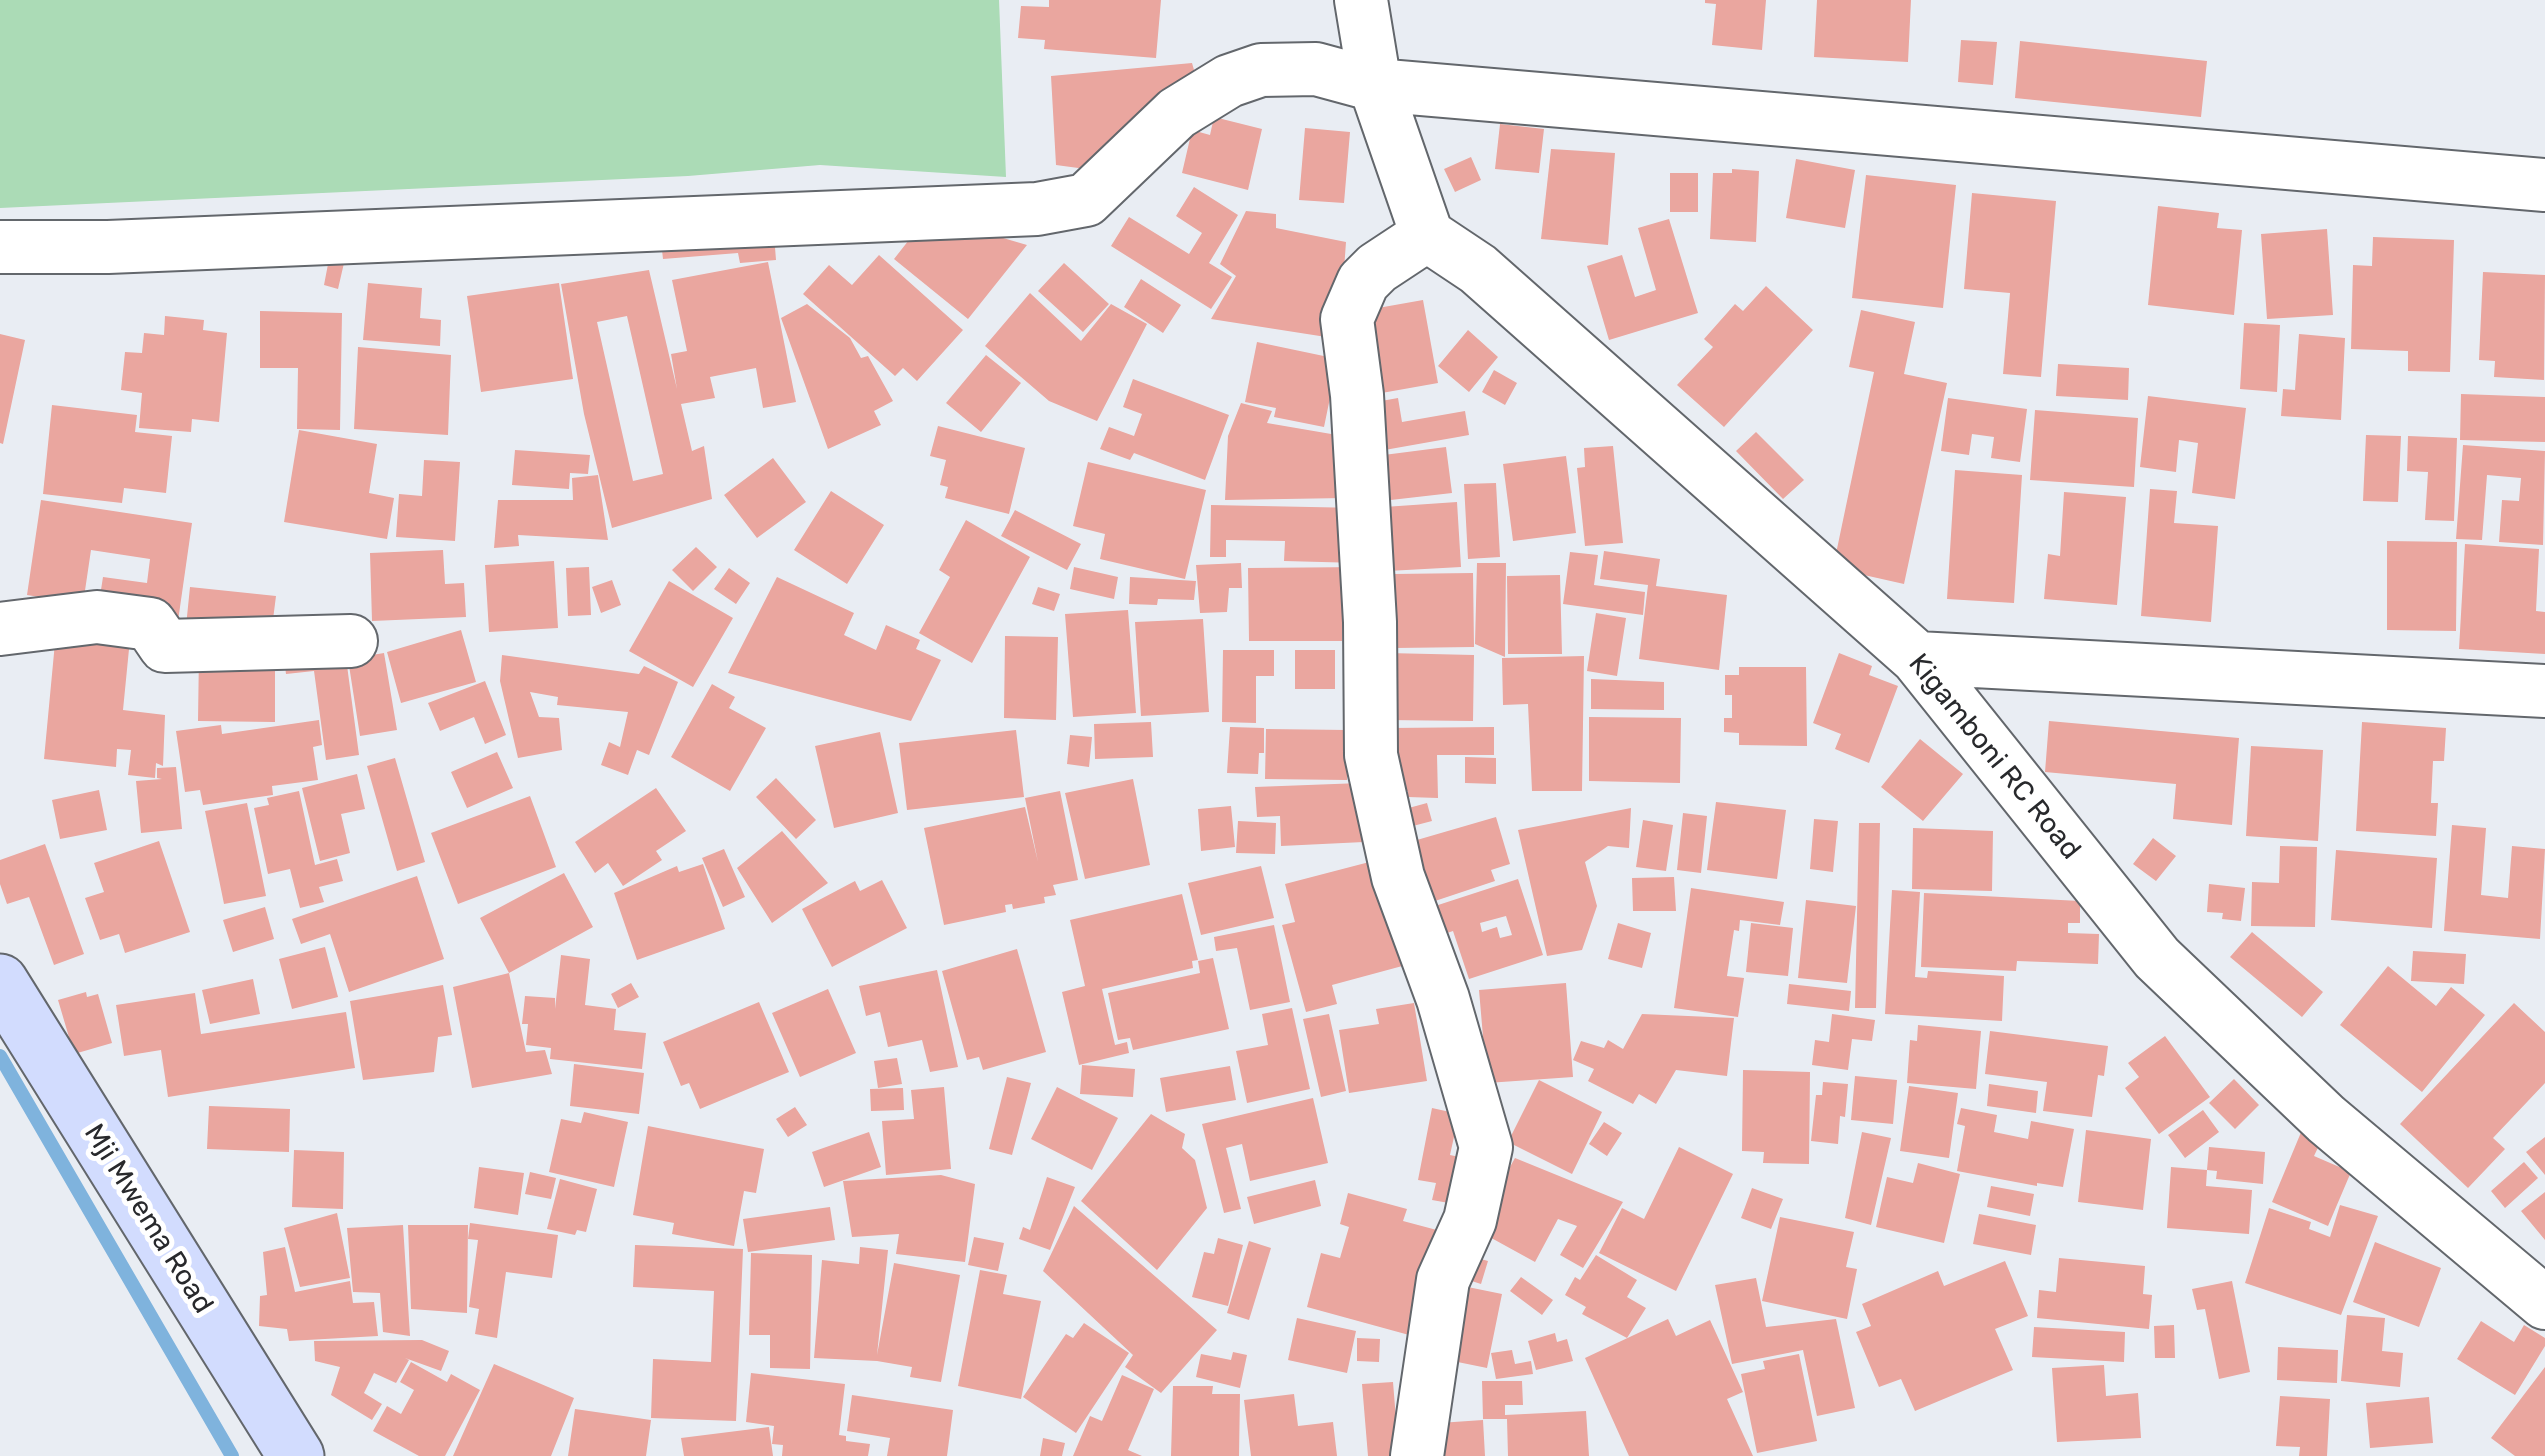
<!DOCTYPE html>
<html>
<head>
<meta charset="utf-8">
<style>
	body { margin:0 }
	canvas { display:block; background:#e9edf3 }
</style>
</head>
<body>
<canvas width="2545" height="1456"></canvas>
<script>
const c = document.querySelector('canvas').getContext('2d');
c.lineJoin = 'round';
function fill(path, color) {
  c.fillStyle = color;
  c.fill(path, 'evenodd');
}
function poly(rows) {
  const path = new Path2D();
  for (const r of rows) {
    path.moveTo(r[0], r[1]);
    for (let i = 2; i < r.length; i += 2) path.lineTo(r[i], r[i + 1]);
  }
  return path;
}
function stroke(path, color, width, dash) {
  c.strokeStyle = color;
  c.lineWidth = width;
  c.lineCap = dash ? 'butt' : 'round';
  c.setLineDash(dash || []);
  c.stroke(path);
}
function label(font, color, halo, rows, align = 'center') {
  c.font = font + ' Rubik,sans-serif';
  c.lineWidth = 10;
  c.setLineDash([]);
  c.textBaseline = 'middle';
  c.strokeStyle = halo;
  c.fillStyle = color;
  for (const [text, x, y, turn = 0] of rows) {
    c.save();
    c.translate(x, y);
    c.rotate((+turn || 0) * Math.PI / 180);
    c.textAlign = isNaN(turn) ? turn : align;
    if (halo) c.strokeText(text, 0, 0);
    c.fillText(text, 0, 0);
    c.restore();
  }
}
const green = poly([
	[0,0,999,0,1006,177,820,165,688,176,0,208]
]);
const stream = poly([
	[0,1056,232,1456]
]);
const building = poly([
	[1049,0,1161,0,1156,58,1044,49,1045,40,1018,38,1021,6,1049,7],
	[1705,0,1766,0,1762,50,1712,45,1716,4,1705,3],
	[1817,0,1911,0,1908,62,1814,57],
	[1961,40,1997,42,1993,85,1958,82],
	[2020,41,2207,61,2201,117,2015,98],
	[1192,63,1199,87,1108,172,1056,165,1051,76],
	[1214,117,1262,129,1248,190,1182,173,1192,130,1210,135],
	[1500,124,1544,129,1539,173,1495,169],
	[1305,128,1350,132,1344,203,1299,200],
	[1551,149,1615,153,1608,245,1541,239],
	[1471,157,1481,180,1455,192,1444,169],
	[1796,159,1855,170,1845,228,1786,218],
	[1732,169,1759,171,1756,242,1710,239,1713,173,1732,173],
	[1670,173,1698,173,1698,212,1670,212],
	[1866,175,1956,185,1943,308,1852,298],
	[1194,187,1238,215,1209,263,1232,277,1211,309,1111,246,1129,217,1189,254,1202,233,1176,216],
	[1972,193,2056,201,2041,377,2003,374,2010,293,1964,289],
	[2158,206,2219,213,2217,228,2242,230,2234,315,2148,305],
	[1246,211,1276,214,1276,228,1346,242,1339,339,1211,319,1236,276,1220,264],
	[1669,219,1698,313,1609,340,1587,266,1622,255,1635,297,1656,290,1638,228],
	[773,222,776,260,740,263,738,253,663,259,660,232],
	[962,226,1027,245,968,319,894,259,916,231],
	[2327,229,2333,315,2267,319,2261,234],
	[2373,237,2454,240,2450,372,2408,371,2408,351,2351,349,2353,265,2372,266],
	[879,255,963,330,917,381,903,368,895,376,803,294,829,265,852,285],
	[329,259,344,263,338,289,324,285],
	[768,262,796,402,763,408,756,368,710,377,715,398,681,404,692,451,704,446,712,499,612,528,584,414,561,284,649,270,677,389,671,354,687,351,672,280],
	[627,316,663,474,633,481,597,322],
	[1064,263,1109,304,1083,332,1038,291],
	[2483,272,2545,275,2544,380,2494,377,2495,361,2479,360],
	[1141,279,1181,305,1163,333,1124,307],
	[368,283,422,288,420,318,441,320,440,346,363,340],
	[559,283,573,379,481,392,467,296],
	[1766,286,1813,330,1724,427,1677,385,1713,347,1704,339,1735,304,1743,311],
	[1030,293,1081,341,1111,304,1147,324,1097,421,1049,401,985,346],
	[1423,300,1438,383,1376,394,1361,311],
	[807,304,850,338,861,358,868,356,893,401,874,411,881,425,828,449,781,318],
	[1861,310,1915,322,1904,374,1947,383,1904,584,1833,568,1874,372,1849,367],
	[260,311,342,313,340,430,297,429,298,368,260,368],
	[165,316,204,320,203,330,227,333,219,422,192,419,191,432,139,428,142,393,121,390,125,352,142,353,144,333,164,335],
	[2244,323,2280,325,2277,392,2240,389],
	[1468,330,1498,357,1469,392,1438,366],
	[0,334,25,340,3,444,0,443],
	[2299,334,2345,338,2341,420,2281,416,2283,389,2295,390],
	[1257,342,1338,359,1324,427,1274,417,1276,408,1245,402],
	[358,347,451,355,448,435,354,429],
	[986,355,1021,383,981,432,946,403],
	[2058,364,2129,368,2128,400,2056,396],
	[1494,370,1517,383,1505,405,1482,392],
	[1133,379,1229,415,1205,480,1134,453,1130,460,1100,449,1109,427,1134,436,1142,414,1123,407],
	[2461,394,2545,397,2545,442,2460,440],
	[2148,396,2246,408,2235,499,2192,493,2198,443,2179,440,2176,472,2140,467],
	[1398,398,1402,422,1465,411,1469,435,1379,451,1370,403],
	[1948,398,2027,409,2020,462,1991,458,1994,437,1972,434,1969,455,1941,451],
	[1241,403,1272,411,1267,423,1337,435,1344,498,1225,500,1228,436],
	[52,405,137,415,135,432,172,436,166,493,124,488,122,503,43,494],
	[2035,410,2138,418,2134,487,2030,480],
	[938,426,1025,448,1009,514,945,498,948,487,940,485,946,460,930,456],
	[299,430,377,444,369,493,394,498,387,539,284,522],
	[1756,432,1804,480,1783,499,1736,451],
	[2366,435,2401,436,2398,502,2363,501],
	[2408,436,2457,438,2454,521,2425,520,2428,472,2407,471],
	[2463,445,2545,451,2543,545,2499,542,2502,500,2519,501,2521,478,2487,475,2482,540,2456,539],
	[1613,446,1623,543,1585,546,1577,468,1585,467,1584,448],
	[1446,447,1452,493,1382,501,1376,456],
	[515,450,590,455,588,474,570,473,569,489,512,485],
	[1566,456,1576,533,1513,541,1503,464],
	[773,458,806,502,757,538,724,495],
	[424,460,460,462,455,541,396,537,399,494,422,496],
	[1088,462,1206,490,1185,579,1100,559,1105,534,1073,526],
	[1955,470,2022,475,2014,603,1947,599],
	[598,475,608,540,518,535,519,546,494,548,498,500,573,500,572,478],
	[1496,483,1500,557,1468,559,1464,484],
	[2150,489,2177,491,2174,523,2218,526,2211,622,2141,616],
	[831,491,884,525,847,584,794,550],
	[2064,492,2126,497,2117,605,2044,599,2048,554,2060,556],
	[41,500,192,523,178,621,98,609,103,577,147,583,150,559,91,550,83,604,27,595],
	[1457,502,1461,567,1388,571,1384,507],
	[1211,505,1360,508,1359,563,1284,561,1285,541,1226,540,1226,557,1210,557],
	[1015,510,1081,544,1067,570,1001,536],
	[966,520,1030,557,972,663,919,633,950,577,939,570],
	[2387,541,2457,542,2456,631,2387,630],
	[2465,544,2539,549,2536,611,2545,612,2545,654,2459,649],
	[696,547,717,567,693,591,672,570],
	[443,550,445,584,464,583,466,617,372,621,370,553],
	[1604,551,1660,559,1656,586,1727,595,1719,670,1639,659,1648,585,1600,579],
	[1570,552,1598,555,1594,585,1645,592,1643,615,1563,604],
	[554,561,558,628,489,632,485,565],
	[1241,563,1242,588,1229,588,1227,612,1200,613,1196,565],
	[1477,563,1506,563,1505,657,1475,644],
	[589,567,591,615,568,616,566,568],
	[1074,567,1118,577,1114,599,1070,589],
	[1363,567,1363,597,1342,597,1342,641,1249,641,1248,568],
	[729,568,750,583,736,604,714,589],
	[1473,573,1474,647,1395,648,1393,574],
	[1560,575,1562,654,1508,654,1507,576],
	[777,577,854,613,844,635,876,650,886,625,920,640,916,649,941,660,911,721,728,673],
	[1130,577,1196,581,1194,600,1158,599,1157,605,1129,604],
	[612,580,621,605,601,613,592,587],
	[669,581,733,618,693,687,629,651],
	[190,587,276,596,270,643,185,636],
	[1038,587,1060,594,1054,611,1032,604],
	[1128,610,1136,713,1073,717,1065,614],
	[1596,613,1626,618,1617,676,1587,671],
	[1203,619,1209,712,1141,716,1135,622],
	[461,630,476,682,401,703,387,652],
	[56,632,130,639,123,710,165,715,163,766,156,763,155,778,128,775,131,750,117,749,116,767,44,759],
	[1005,636,1058,637,1056,720,1004,718],
	[344,643,359,755,326,760,314,671,286,674,283,650],
	[1223,650,1274,650,1274,676,1256,676,1256,723,1222,722],
	[1295,650,1335,650,1335,689,1295,689],
	[199,652,275,654,275,722,198,721],
	[384,653,397,730,360,736,348,659],
	[1387,653,1474,655,1473,721,1386,720],
	[1839,653,1872,666,1869,675,1898,686,1869,763,1835,749,1841,734,1813,723],
	[502,655,639,674,644,666,678,682,649,755,637,750,628,775,601,765,609,742,620,747,628,712,557,705,558,697,530,692,539,717,559,718,562,750,518,758,500,681],
	[1584,656,1582,791,1532,791,1528,704,1503,705,1502,658],
	[1739,667,1806,667,1807,746,1739,745,1739,733,1724,732,1724,718,1732,718,1732,695,1725,695,1725,675,1739,675],
	[1591,679,1664,682,1664,710,1591,709],
	[485,681,506,735,485,744,474,717,440,731,428,703],
	[712,684,735,697,729,708,766,728,730,791,671,757],
	[1589,717,1681,718,1680,783,1589,781],
	[319,720,322,745,313,747,318,780,272,786,273,795,203,805,200,790,185,792,176,731,221,725,222,734],
	[2049,721,2239,738,2232,825,2173,819,2176,784,2045,772],
	[1151,722,1153,757,1095,759,1094,724],
	[2362,722,2446,728,2444,761,2433,761,2431,803,2438,803,2436,836,2356,831],
	[1230,727,1264,728,1264,753,1259,753,1258,774,1227,773],
	[1494,727,1494,755,1437,755,1438,798,1408,797,1408,791,1391,791,1390,728],
	[1266,729,1347,730,1347,780,1265,779],
	[1016,730,1024,797,907,810,899,743],
	[880,732,898,813,834,828,815,746],
	[1070,735,1092,737,1089,767,1067,764],
	[1920,739,1963,774,1923,821,1881,787],
	[2251,746,2323,750,2318,841,2246,836],
	[497,752,513,788,467,808,451,772],
	[1465,757,1496,758,1496,784,1465,783],
	[395,758,425,862,397,871,367,766],
	[176,767,182,829,141,833,136,781,162,779,157,778,157,768],
	[357,774,365,809,341,814,350,853,320,861,302,788],
	[776,778,816,820,796,839,756,797],
	[1133,779,1150,865,1085,879,1065,793],
	[1361,783,1364,842,1281,846,1280,816,1257,817,1255,787],
	[656,788,686,831,656,851,662,860,623,886,608,863,595,873,575,842],
	[99,790,107,830,60,839,52,800],
	[299,791,315,865,337,859,343,881,319,887,324,902,300,908,290,869,268,874,254,808,269,805,267,798],
	[1060,791,1078,880,1053,885,1056,895,1044,897,1045,903,1013,909,1012,904,1005,905,1006,912,944,925,924,828,1025,807,1038,862,1025,798],
	[530,796,556,867,458,904,431,833],
	[1716,802,1786,810,1777,879,1707,870],
	[247,803,266,896,224,904,205,811],
	[1427,803,1432,821,1409,827,1405,809],
	[1231,806,1235,847,1201,851,1198,809],
	[1631,808,1629,848,1608,846,1585,862,1597,906,1582,950,1547,956,1518,830],
	[1683,813,1707,816,1701,873,1677,870],
	[1496,817,1510,864,1491,870,1495,881,1429,903,1410,842],
	[1814,819,1838,821,1833,872,1810,869],
	[1643,820,1673,825,1666,871,1636,867],
	[1238,821,1276,823,1275,854,1236,853],
	[1859,823,1880,823,1876,1008,1855,1008],
	[2452,825,2486,828,2481,895,2508,898,2512,846,2545,849,2540,939,2444,931],
	[1913,828,1993,831,1992,891,1912,889],
	[782,831,828,883,772,923,737,868],
	[2153,838,2176,856,2156,881,2133,864],
	[159,841,190,932,125,953,119,934,100,940,85,898,104,892,94,863],
	[45,844,84,954,54,965,29,897,7,904,0,884,0,860],
	[2280,846,2317,847,2315,927,2251,926,2252,882,2279,883],
	[724,849,745,897,723,907,702,858],
	[2336,850,2437,858,2432,928,2331,920],
	[1377,860,1406,965,1332,985,1337,1004,1306,1012,1282,925,1295,922,1285,884],
	[703,864,725,929,637,960,614,893,677,866,679,872],
	[1261,866,1274,918,1201,935,1188,883],
	[564,873,593,927,509,973,480,918],
	[417,876,444,959,349,992,330,934,301,944,292,919],
	[1674,877,1676,911,1633,911,1632,878],
	[1518,879,1543,955,1469,979,1453,931,1441,935,1432,907],
	[1506,916,1512,935,1500,938,1497,927,1482,932,1480,923],
	[882,880,907,928,832,967,802,909,855,881,860,891],
	[2209,884,2245,888,2241,921,2222,919,2223,913,2207,912],
	[1691,888,1784,902,1780,925,1740,920,1739,931,1734,930,1727,976,1744,978,1738,1017,1674,1008],
	[1892,890,1920,892,1915,977,1927,978,1928,971,2004,976,2002,1021,1885,1014],
	[1924,893,2080,901,2080,923,2068,923,2068,933,2099,934,2098,964,2017,961,2016,971,1921,967],
	[1182,894,1198,960,1192,961,1193,968,1102,989,1115,1045,1127,1042,1129,1053,1079,1065,1062,992,1085,986,1070,920],
	[1806,900,1856,906,1847,983,1798,978],
	[265,907,274,939,233,952,223,920],
	[1618,923,1651,933,1642,968,1608,959],
	[1751,923,1793,928,1788,976,1746,972],
	[1274,925,1290,1002,1250,1010,1237,948,1216,951,1214,937],
	[2252,932,2323,992,2302,1017,2230,957],
	[325,947,338,997,292,1009,279,959],
	[1017,949,1046,1052,983,1070,979,1057,967,1060,942,971],
	[2413,951,2466,954,2464,984,2411,981],
	[561,955,590,959,585,1005,616,1009,614,1030,646,1033,642,1069,550,1059,551,1048,526,1045,528,1024,522,1024,525,996,555,998,555,1009],
	[1213,958,1229,1029,1133,1050,1130,1038,1118,1040,1108,993,1200,973,1198,961],
	[2388,966,2436,1006,2451,987,2485,1015,2422,1092,2340,1025],
	[937,970,958,1067,930,1072,922,1040,888,1047,880,1012,866,1016,859,986],
	[509,973,526,1052,545,1050,552,1074,472,1088,453,987],
	[253,979,260,1014,210,1024,202,990],
	[631,983,639,997,618,1008,611,994],
	[1566,983,1573,1077,1487,1083,1479,990],
	[1789,984,1851,991,1849,1011,1787,1004],
	[443,985,452,1035,438,1037,434,1072,363,1080,350,1001],
	[828,989,856,1053,800,1077,772,1013],
	[86,992,87,997,98,994,112,1043,74,1054,58,1000],
	[195,993,201,1034,346,1012,355,1068,168,1097,161,1050,124,1056,116,1005],
	[759,1002,789,1072,700,1109,689,1083,681,1086,663,1042],
	[1414,1003,1427,1081,1349,1093,1339,1030,1379,1024,1376,1009],
	[2514,1003,2545,1032,2545,1083,2493,1138,2505,1149,2468,1188,2400,1124],
	[1292,1008,1310,1089,1247,1103,1236,1051,1268,1045,1262,1014],
	[1329,1014,1346,1091,1321,1097,1303,1019],
	[1642,1014,1734,1018,1727,1076,1676,1070,1656,1104,1639,1094,1633,1104,1588,1081,1594,1069,1573,1060,1581,1041,1604,1048,1608,1040,1623,1049],
	[1832,1014,1875,1020,1872,1041,1852,1039,1848,1070,1812,1065,1815,1040,1829,1042],
	[1918,1025,1981,1031,1976,1089,1907,1083,1910,1040,1917,1041],
	[1990,1031,2108,1046,2104,1076,2098,1075,2092,1117,2043,1111,2047,1082,1985,1074],
	[2165,1036,2210,1097,2159,1134,2125,1088,2139,1077,2128,1063],
	[897,1058,902,1084,878,1088,874,1061],
	[574,1064,644,1073,639,1114,570,1106],
	[1082,1065,1135,1069,1133,1097,1080,1094],
	[1230,1066,1236,1100,1166,1112,1160,1078],
	[1743,1070,1810,1072,1809,1164,1763,1163,1764,1152,1742,1151],
	[1855,1076,1897,1080,1893,1124,1851,1120],
	[1007,1077,1031,1083,1012,1155,989,1149],
	[2234,1079,2259,1105,2235,1129,2209,1103],
	[1539,1080,1602,1112,1572,1174,1508,1142],
	[1823,1082,1848,1084,1845,1117,1840,1116,1838,1144,1811,1141,1816,1095,1822,1095],
	[1989,1084,2038,1091,2036,1113,1987,1106],
	[1909,1086,1958,1093,1949,1158,1900,1151],
	[944,1087,951,1169,886,1175,882,1121,914,1119,911,1090],
	[1057,1087,1118,1118,1092,1170,1031,1139],
	[903,1088,904,1110,871,1111,870,1089],
	[1313,1098,1328,1163,1250,1181,1242,1144,1226,1148,1241,1209,1224,1213,1202,1124],
	[209,1106,290,1109,289,1152,207,1149],
	[795,1107,807,1125,788,1137,776,1119],
	[1432,1108,1459,1114,1450,1155,1469,1159,1460,1205,1432,1200,1436,1183,1418,1180],
	[1961,1108,1997,1115,1994,1132,2028,1139,2031,1121,2074,1129,2063,1187,2037,1183,2037,1186,1957,1171,1965,1126,1957,1124],
	[2203,1110,2219,1132,2185,1158,2168,1135],
	[584,1112,628,1122,614,1187,549,1172,561,1119,581,1123],
	[1151,1114,1185,1134,1182,1148,1195,1160,1207,1208,1157,1270,1081,1201],
	[1604,1122,1622,1133,1607,1156,1589,1144],
	[648,1126,764,1149,756,1193,744,1191,734,1246,672,1234,674,1223,633,1215],
	[2086,1130,2151,1139,2143,1210,2078,1202],
	[2302,1130,2322,1139,2314,1156,2351,1172,2328,1226,2272,1202],
	[869,1132,881,1167,824,1187,812,1152],
	[1862,1132,1891,1138,1871,1225,1845,1218],
	[2545,1137,2545,1175,2526,1152],
	[1679,1147,1733,1174,1676,1291,1599,1253,1622,1208,1644,1219],
	[2209,1147,2265,1152,2263,1184,2216,1179,2217,1171,2207,1170],
	[294,1150,344,1152,343,1209,292,1207],
	[1515,1158,1623,1202,1583,1268,1560,1255,1577,1226,1558,1219,1535,1262,1475,1229],
	[2524,1162,2538,1178,2505,1208,2491,1191],
	[1918,1163,1960,1174,1944,1243,1876,1227,1887,1177,1913,1183],
	[479,1167,524,1173,518,1215,474,1208],
	[2171,1167,2207,1170,2206,1186,2252,1190,2249,1234,2167,1228],
	[530,1172,556,1178,551,1199,525,1194],
	[941,1175,975,1184,965,1262,896,1254,899,1234,852,1237,843,1181],
	[1047,1177,1075,1187,1050,1250,1019,1239,1023,1227,1030,1230],
	[560,1179,597,1189,586,1232,577,1230,575,1235,547,1229],
	[1315,1180,1321,1206,1254,1224,1247,1197],
	[1991,1186,2034,1194,2030,1216,1987,1207],
	[1752,1188,1783,1199,1771,1229,1741,1218],
	[2545,1192,2545,1240,2521,1211],
	[1348,1193,1407,1209,1403,1221,1448,1233,1420,1338,1307,1307,1321,1253,1340,1258,1349,1227,1340,1224],
	[2340,1205,2378,1216,2341,1315,2245,1283,2269,1208,2311,1222,2309,1229,2330,1237],
	[1074,1206,1217,1330,1161,1393,1125,1367,1133,1355,1043,1271],
	[830,1207,835,1240,748,1252,743,1219],
	[337,1213,350,1278,300,1287,284,1228],
	[1979,1214,2036,1225,2031,1255,1973,1244],
	[1780,1217,1854,1232,1846,1267,1857,1269,1847,1319,1762,1301],
	[470,1223,558,1235,552,1278,506,1272,497,1338,475,1334,479,1309,469,1307,478,1240,468,1239],
	[403,1225,410,1336,383,1332,380,1293,353,1292,347,1228],
	[408,1225,468,1225,467,1313,411,1309],
	[974,1237,1004,1243,998,1271,968,1265],
	[1218,1238,1243,1245,1228,1306,1192,1297,1204,1252,1214,1254],
	[1249,1241,1271,1248,1249,1320,1227,1313],
	[2375,1242,2441,1268,2419,1327,2353,1302],
	[635,1245,743,1249,736,1421,651,1418,653,1359,711,1362,714,1291,633,1287],
	[285,1247,295,1292,350,1281,353,1303,374,1302,378,1336,289,1341,287,1329,259,1326,260,1296,267,1295,263,1252],
	[860,1247,888,1250,877,1355,894,1263,960,1275,941,1382,910,1377,912,1367,877,1361,814,1358,822,1260,859,1264],
	[751,1253,812,1255,810,1369,770,1368,770,1335,749,1335],
	[1463,1254,1488,1261,1481,1284,1456,1276],
	[1596,1255,1637,1280,1627,1297,1646,1308,1627,1338,1582,1314,1586,1307,1565,1295,1575,1277,1580,1280],
	[2059,1258,2145,1266,2143,1294,2152,1295,2149,1329,2037,1318,2039,1290,2056,1292],
	[2005,1261,2028,1316,1995,1329,2013,1370,1915,1411,1901,1379,1879,1387,1856,1332,1871,1326,1862,1304,1938,1271,1944,1286],
	[980,1270,1007,1275,1003,1294,1041,1301,1021,1399,958,1386],
	[1521,1277,1553,1300,1542,1315,1510,1291],
	[1756,1278,1766,1327,1836,1319,1855,1408,1817,1416,1803,1350,1732,1364,1715,1285],
	[2232,1281,2250,1372,2219,1379,2205,1309,2197,1310,2192,1289],
	[1453,1284,1502,1294,1487,1368,1438,1358],
	[2347,1315,2385,1318,2382,1351,2403,1353,2400,1387,2341,1381],
	[1297,1318,1356,1331,1347,1373,1288,1360],
	[1668,1319,1676,1336,1710,1320,1743,1392,1727,1399,1753,1456,1629,1456,1585,1358],
	[2481,1321,2514,1342,2524,1325,2545,1338,2545,1346,2515,1395,2457,1359],
	[1084,1323,1129,1353,1076,1433,1023,1397,1066,1334,1073,1338],
	[2174,1325,2175,1358,2155,1358,2154,1326],
	[2034,1327,2125,1332,2124,1362,2032,1357],
	[1555,1333,1557,1342,1567,1339,1573,1361,1536,1370,1528,1341],
	[1357,1338,1380,1339,1379,1362,1357,1361],
	[422,1340,449,1351,441,1371,405,1358,409,1360,396,1383,374,1373,364,1393,382,1404,372,1420,331,1395,340,1367,315,1361,314,1341],
	[2278,1347,2338,1350,2337,1383,2277,1380],
	[1512,1350,1515,1364,1531,1361,1533,1374,1496,1379,1491,1353],
	[1233,1352,1247,1355,1240,1388,1196,1377,1201,1354,1231,1360],
	[1799,1354,1817,1441,1757,1453,1741,1374,1765,1369,1763,1361],
	[411,1362,447,1382,451,1374,480,1390,445,1456,419,1456,373,1431,387,1406,401,1414,414,1390,400,1382],
	[494,1364,574,1398,551,1456,453,1456],
	[2104,1365,2106,1396,2138,1393,2141,1438,2057,1442,2052,1368],
	[2545,1367,2545,1456,2515,1456,2491,1438],
	[751,1373,845,1384,839,1435,846,1436,846,1441,870,1444,868,1456,782,1456,783,1445,772,1444,774,1426,746,1422],
	[1122,1375,1154,1389,1128,1450,1142,1456,1073,1456,1090,1416,1102,1421],
	[1482,1381,1522,1381,1523,1405,1505,1405,1505,1415,1586,1411,1589,1456,1508,1456,1507,1419,1483,1419],
	[1393,1382,1399,1456,1368,1456,1362,1384],
	[1173,1386,1213,1386,1212,1394,1240,1394,1239,1456,1171,1456],
	[1294,1394,1298,1426,1333,1422,1337,1456,1251,1456,1244,1400],
	[852,1395,953,1410,947,1456,887,1456,890,1438,847,1431],
	[2280,1396,2330,1399,2327,1456,2299,1456,2300,1447,2276,1446],
	[2429,1397,2433,1443,2370,1448,2366,1403],
	[575,1409,651,1420,646,1456,568,1456],
	[1483,1420,1485,1456,1441,1456,1439,1423],
	[769,1427,773,1456,684,1456,681,1438],
	[1043,1438,1065,1443,1062,1456,1040,1456]
]);
const street = poly([
	[1361,0,1375,85,1427,235,1478,269,1917,658,2157,958,2326,1119,2545,1303],
	[0,247,108,247,1037,209,1086,200,1177,113,1229,81,1261,70,1316,69,1375,85,2545,185],
	[0,629,97,617,150,624,165,646,351,641],
	[1917,658,2545,691],
	[1417,1456,1443,1280,1470,1220,1486,1147,1443,999,1398,877,1371,755,1370,622,1357,395,1347,319,1363,282,1377,268,1427,235]
]);
const secondary = poly([
	[0,982,296,1456]
]);
const streetNames = [
	["Kigamboni RC Road",1994,757,51],
	["Mji Mwema Road",148,1219,58]
];
fill(green, '#abdbb6');
stroke(stream, '#7fb3dd', 14);
fill(building, '#eaa69f');
stroke(street, '#63676c', 56);
stroke(secondary, '#63676c', 59);
stroke(street, '#fff', 52);
stroke(secondary, '#d2dcfe', 55);
label('28px', '#28292c', '#fff', streetNames);
</script>
</body>
</html>
